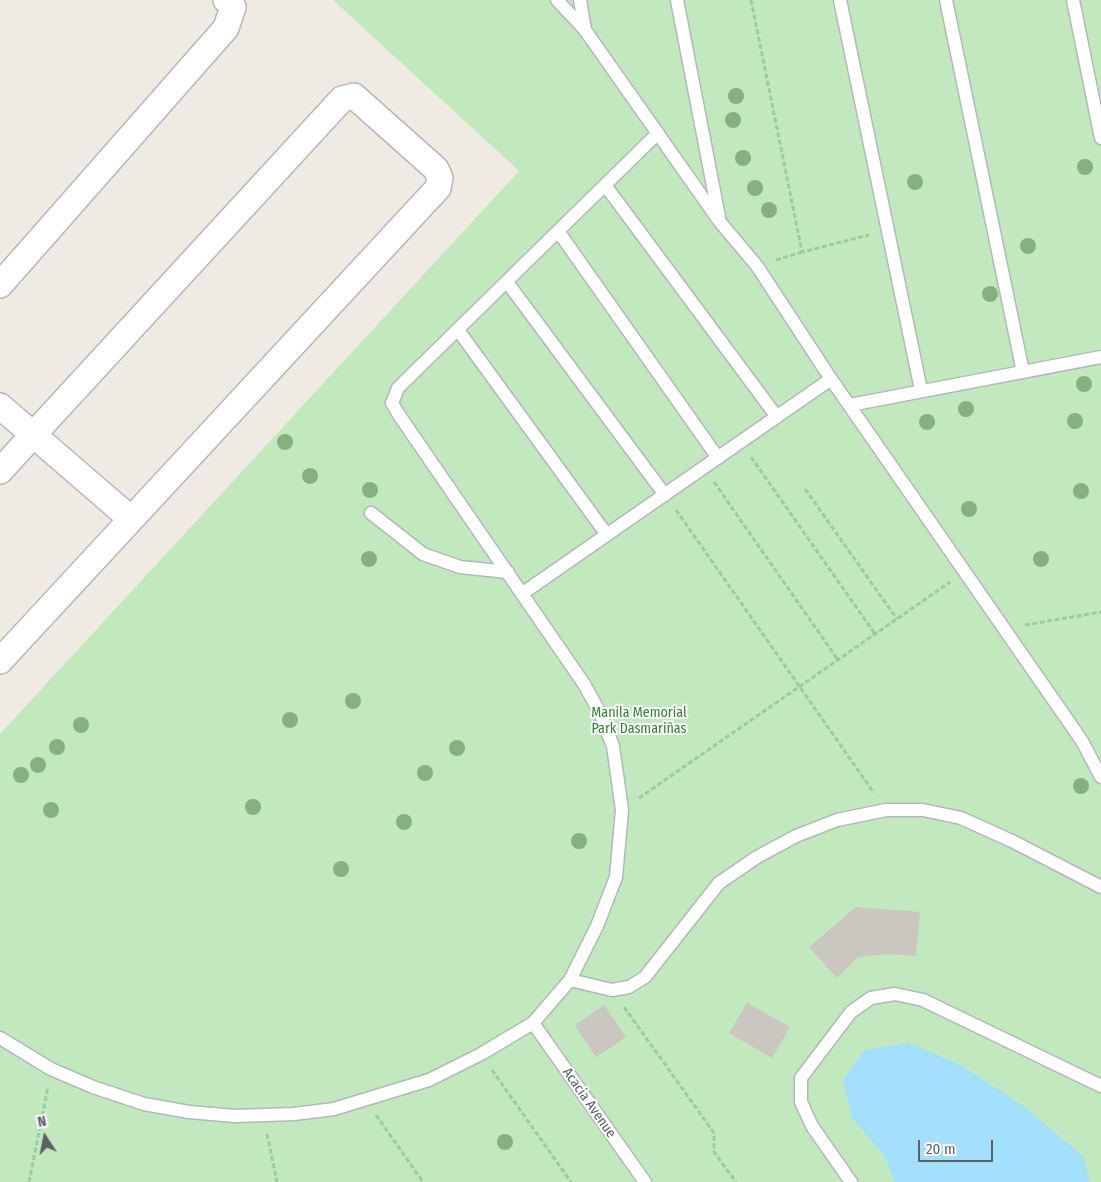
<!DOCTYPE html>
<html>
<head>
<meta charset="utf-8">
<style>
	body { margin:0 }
	#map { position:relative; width:1101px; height:1182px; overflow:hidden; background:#efebe3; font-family:"Fira Sans Condensed",sans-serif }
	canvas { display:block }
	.north { position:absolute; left:20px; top:1112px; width:50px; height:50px; -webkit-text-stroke:4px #fff; paint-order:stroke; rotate:349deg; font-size:14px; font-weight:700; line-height:20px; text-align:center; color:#5b6165 }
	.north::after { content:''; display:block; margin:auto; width:18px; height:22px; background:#5b6165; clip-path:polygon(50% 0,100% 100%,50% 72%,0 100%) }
	.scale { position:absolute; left:918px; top:1140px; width:75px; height:22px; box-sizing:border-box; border:2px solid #5b6165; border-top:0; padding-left:6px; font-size:15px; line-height:18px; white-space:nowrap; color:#5b6165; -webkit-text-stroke:4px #fff; paint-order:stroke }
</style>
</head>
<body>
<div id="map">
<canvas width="1101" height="1182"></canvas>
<div class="north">N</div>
<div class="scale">20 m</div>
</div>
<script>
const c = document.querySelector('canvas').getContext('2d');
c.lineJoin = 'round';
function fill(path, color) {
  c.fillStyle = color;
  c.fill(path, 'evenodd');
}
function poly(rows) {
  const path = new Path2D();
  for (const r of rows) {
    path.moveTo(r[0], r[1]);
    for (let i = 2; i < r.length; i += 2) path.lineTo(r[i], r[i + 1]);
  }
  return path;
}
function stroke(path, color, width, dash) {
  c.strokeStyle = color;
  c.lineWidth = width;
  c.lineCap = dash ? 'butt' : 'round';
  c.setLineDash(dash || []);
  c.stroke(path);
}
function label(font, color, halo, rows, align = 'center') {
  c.font = font + ' "Fira Sans Condensed",sans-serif';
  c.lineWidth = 4;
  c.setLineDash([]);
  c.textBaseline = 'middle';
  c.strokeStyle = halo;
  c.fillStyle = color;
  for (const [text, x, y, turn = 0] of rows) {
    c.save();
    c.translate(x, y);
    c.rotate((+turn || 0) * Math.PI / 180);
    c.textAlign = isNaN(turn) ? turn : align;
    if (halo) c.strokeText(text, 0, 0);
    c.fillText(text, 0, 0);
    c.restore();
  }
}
const green = poly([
	[333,0,1101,0,1101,1182,0,1182,0,734,519,171]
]);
const water = poly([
	[909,1043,959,1064,1022,1105,1083,1156,1090,1182,895,1182,884,1155,852,1118,843,1080,864,1050]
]);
const building = poly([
	[856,907,920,912,916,956,888,954,858,957,837,978,809,947],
	[747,1003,790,1027,772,1058,729,1033],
	[604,1005,626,1037,596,1057,575,1025]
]);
const path = poly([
	[751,0,802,252,869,235],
	[776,260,802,252],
	[751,457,875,634],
	[714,482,838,660],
	[805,489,897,619],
	[676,510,874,793],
	[1025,625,1101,612],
	[639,798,950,582],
	[624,1007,714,1133,714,1152,736,1182],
	[492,1070,571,1182],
	[376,1115,423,1182],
	[267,1134,277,1182],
	[29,1182,48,1087]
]);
const lane = poly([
	[557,0,585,30,720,222,757,266,831,379,1082,741,1101,777],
	[580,0,585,30],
	[677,0,719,217],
	[840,0,921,390],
	[946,0,1023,372],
	[1073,0,1101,138],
	[605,185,777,417],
	[558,231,718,458],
	[507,282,665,495],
	[458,330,607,535],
	[850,405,1101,357],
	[371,513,423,554,460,567,508,572],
	[523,593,831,379],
	[570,980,612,990,629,987,645,977,719,883,757,857,796,836,837,820,886,810,923,810,961,818,1014,842,1101,887],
	[533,1023,645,1182],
	[0,1038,51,1069,93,1087,144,1104,189,1112,235,1116,294,1114,334,1109,429,1080,481,1054,533,1023,570,980,597,926,616,877,622,810,613,746,600,713,584,684,399,415,392,403,398,388,658,133],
	[851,1182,812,1126,801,1102,801,1078,851,1012,871,998,895,994,923,1000,1101,1086]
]);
const street = poly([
	[0,285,226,28,233,7,226,0],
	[0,406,131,519],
	[0,471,342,99,354,96,436,169,440,178,438,188,0,661]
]);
const trees = [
	[736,96],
	[733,120],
	[743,158],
	[1085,167],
	[915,182],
	[755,188],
	[769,210],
	[1028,246],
	[990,294],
	[1084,384],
	[966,409],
	[1075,421],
	[927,422],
	[285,442],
	[310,476],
	[370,490],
	[1081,491],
	[969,509],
	[369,559],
	[1041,559],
	[353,701],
	[290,720],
	[81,725],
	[57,747],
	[457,748],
	[38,765],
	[425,773],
	[21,775],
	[1081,786],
	[253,807],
	[51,810],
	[404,822],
	[579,841],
	[341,869],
	[505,1142]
];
const parkNames = [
	["Manila Memorial",639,713],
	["Park Dasmariñas",639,729]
];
const streetNames = [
	["Acacia Avenue",589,1103,55]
];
fill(green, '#c2e8be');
fill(water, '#a3e0ff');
fill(building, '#cac6c0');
stroke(lane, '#b4b7bb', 15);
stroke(street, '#b4b7bb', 28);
stroke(path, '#98cca2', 3, [5, 2.5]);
stroke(lane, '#fff', 12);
stroke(street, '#fff', 25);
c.fillStyle = '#86b17f';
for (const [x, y] of trees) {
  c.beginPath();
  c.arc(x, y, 8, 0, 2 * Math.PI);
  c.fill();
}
label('14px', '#31822e', '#fff', parkNames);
label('14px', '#5b6165', '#fff', streetNames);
</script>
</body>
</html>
